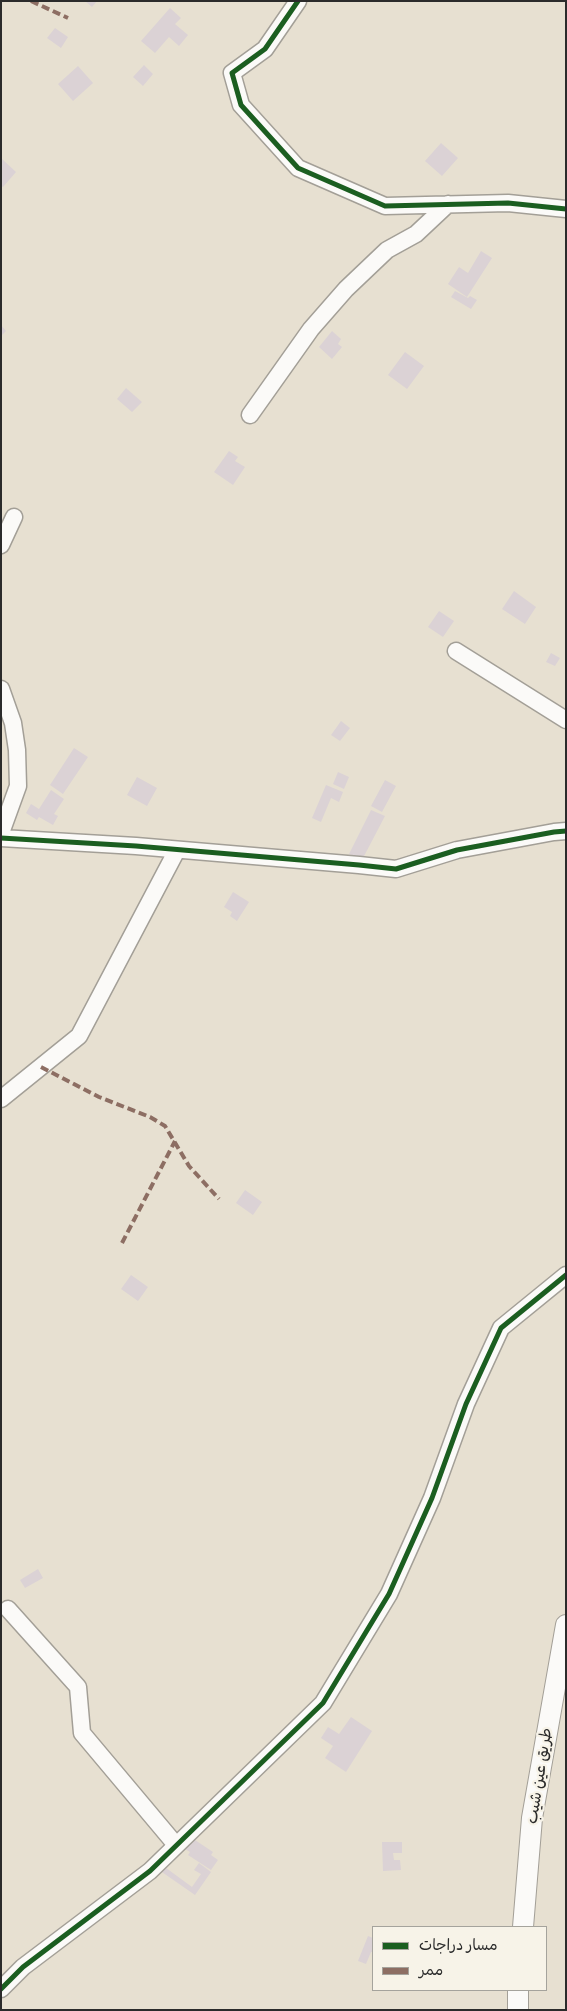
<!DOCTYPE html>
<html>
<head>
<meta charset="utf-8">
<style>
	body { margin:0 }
	#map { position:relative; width:567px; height:2011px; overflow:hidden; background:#e7e0d1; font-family:Itim,"Playpen Sans Arabic",sans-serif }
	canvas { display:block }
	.frame { position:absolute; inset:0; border:2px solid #2b2b2b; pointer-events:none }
	.legend { position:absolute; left:372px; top:1926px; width:175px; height:65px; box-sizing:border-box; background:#f7f3e8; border:1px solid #a5a39c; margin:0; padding:6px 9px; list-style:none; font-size:15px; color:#2b2b2b }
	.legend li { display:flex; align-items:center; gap:10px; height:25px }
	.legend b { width:25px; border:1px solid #a5a39c }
</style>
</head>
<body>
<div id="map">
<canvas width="567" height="2011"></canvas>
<div class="frame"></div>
<ul class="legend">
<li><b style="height:6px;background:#1b5e20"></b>مسار دراجات</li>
<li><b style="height:6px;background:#8d6e63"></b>ممر</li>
</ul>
</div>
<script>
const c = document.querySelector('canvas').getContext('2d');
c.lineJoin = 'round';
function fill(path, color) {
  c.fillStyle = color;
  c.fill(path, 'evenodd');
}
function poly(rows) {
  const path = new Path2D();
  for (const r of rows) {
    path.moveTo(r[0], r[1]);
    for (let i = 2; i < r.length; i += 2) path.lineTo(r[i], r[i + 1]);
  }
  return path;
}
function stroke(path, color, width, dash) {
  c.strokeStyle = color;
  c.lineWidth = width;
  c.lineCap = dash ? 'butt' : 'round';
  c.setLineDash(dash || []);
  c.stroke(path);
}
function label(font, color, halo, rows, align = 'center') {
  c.font = font + ' Itim,"Playpen Sans Arabic",sans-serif';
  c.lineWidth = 4.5;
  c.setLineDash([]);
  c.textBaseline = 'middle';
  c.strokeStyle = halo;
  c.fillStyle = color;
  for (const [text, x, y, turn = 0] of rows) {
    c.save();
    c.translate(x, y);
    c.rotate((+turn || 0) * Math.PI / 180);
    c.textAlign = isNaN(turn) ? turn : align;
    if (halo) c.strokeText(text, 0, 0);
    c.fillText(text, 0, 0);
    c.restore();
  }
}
const building = poly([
	[85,1,97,1,92,7],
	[170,8,181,18,175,24,188,35,179,46,169,37,155,53,141,41],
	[55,28,68,37,61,48,47,38],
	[144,65,153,74,143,86,133,77],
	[78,66,93,83,73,101,58,84],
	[441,143,458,158,442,176,425,161],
	[1,158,16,172,3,187,1,186],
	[481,251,492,258,467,297,448,284,459,267,468,273],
	[455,291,468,298,470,296,477,300,471,309,451,297],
	[1,325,6,331,1,336],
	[332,331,341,339,338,344,342,347,332,359,319,347],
	[405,352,424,366,407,389,388,375],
	[126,388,142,402,132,412,117,399],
	[229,451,238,457,235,461,245,467,233,485,214,472],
	[514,591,536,607,525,624,502,609],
	[439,611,454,621,443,637,428,627],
	[551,653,560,658,555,666,546,662],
	[341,721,350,728,340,741,331,735],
	[74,748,88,757,63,794,50,785],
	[338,772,349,777,344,789,333,784],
	[137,777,157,788,147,806,127,795],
	[385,780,396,786,382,812,371,806],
	[326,785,343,792,339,802,331,798,321,822,312,818],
	[51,790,64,799,54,814,58,816,53,825,39,817,37,820,26,813,31,804,39,809],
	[371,810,385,816,362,860,349,854],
	[233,892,249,902,237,921,230,916,232,912,224,907],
	[245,1190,262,1202,253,1215,236,1203],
	[131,1275,148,1287,138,1301,121,1289],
	[38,1569,43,1578,25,1588,20,1580],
	[351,1717,372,1731,346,1772,325,1758,333,1746,321,1738,328,1727,339,1734],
	[192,1838,213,1852,211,1855,218,1860,211,1870,188,1855,190,1852,185,1849],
	[382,1842,402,1842,402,1853,393,1853,394,1860,400,1860,401,1870,383,1871],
	[199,1863,211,1872,195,1895,159,1870,162,1865,192,1887,201,1874,194,1870],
	[368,1936,373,1938,373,1952,371,1952,366,1964,358,1961]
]);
const minor = poly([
	[298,1,265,49,232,73,241,105,298,168,385,206,508,203,566,209],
	[250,415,311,329,346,289,387,250,416,234,448,204],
	[1,545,14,517],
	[456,651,566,720],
	[1,689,13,723,17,750,18,786,1,833],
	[1,838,136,846,359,865,396,869,457,850,554,832,566,831],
	[1,1099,79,1036,177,850],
	[8,1609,78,1687,82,1733,176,1845],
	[1,1989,23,1967,150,1871,323,1703,389,1594,432,1498,466,1404,501,1328,566,1275]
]);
const major = poly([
	[523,1927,532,1818,566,1625],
	[518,2010,518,1990]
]);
const quiet = poly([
	[31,1,68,18],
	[41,1067,99,1097,150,1117,165,1126,189,1166,219,1199],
	[122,1243,175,1141]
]);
const cycleway = poly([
	[298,1,265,49,232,73,241,105,298,168,385,206,508,203,566,209],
	[1,838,136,846,359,865,396,869,457,850,554,832,566,831],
	[1,1989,23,1967,150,1871,323,1703,389,1594,432,1498,466,1404,501,1328,566,1275]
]);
const streetNames = [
	["طريق عين شيب",540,1776,-81]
];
fill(building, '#dbd2d5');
stroke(minor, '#a39f97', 19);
stroke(major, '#a39f97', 22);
stroke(minor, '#fbfaf8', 16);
stroke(major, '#fbfaf8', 20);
stroke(quiet, '#8d6e63', 4, [8, 4]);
stroke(cycleway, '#1b5e20', 5);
label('16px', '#2b2b2b', '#f7f3e8', streetNames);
</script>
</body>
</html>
